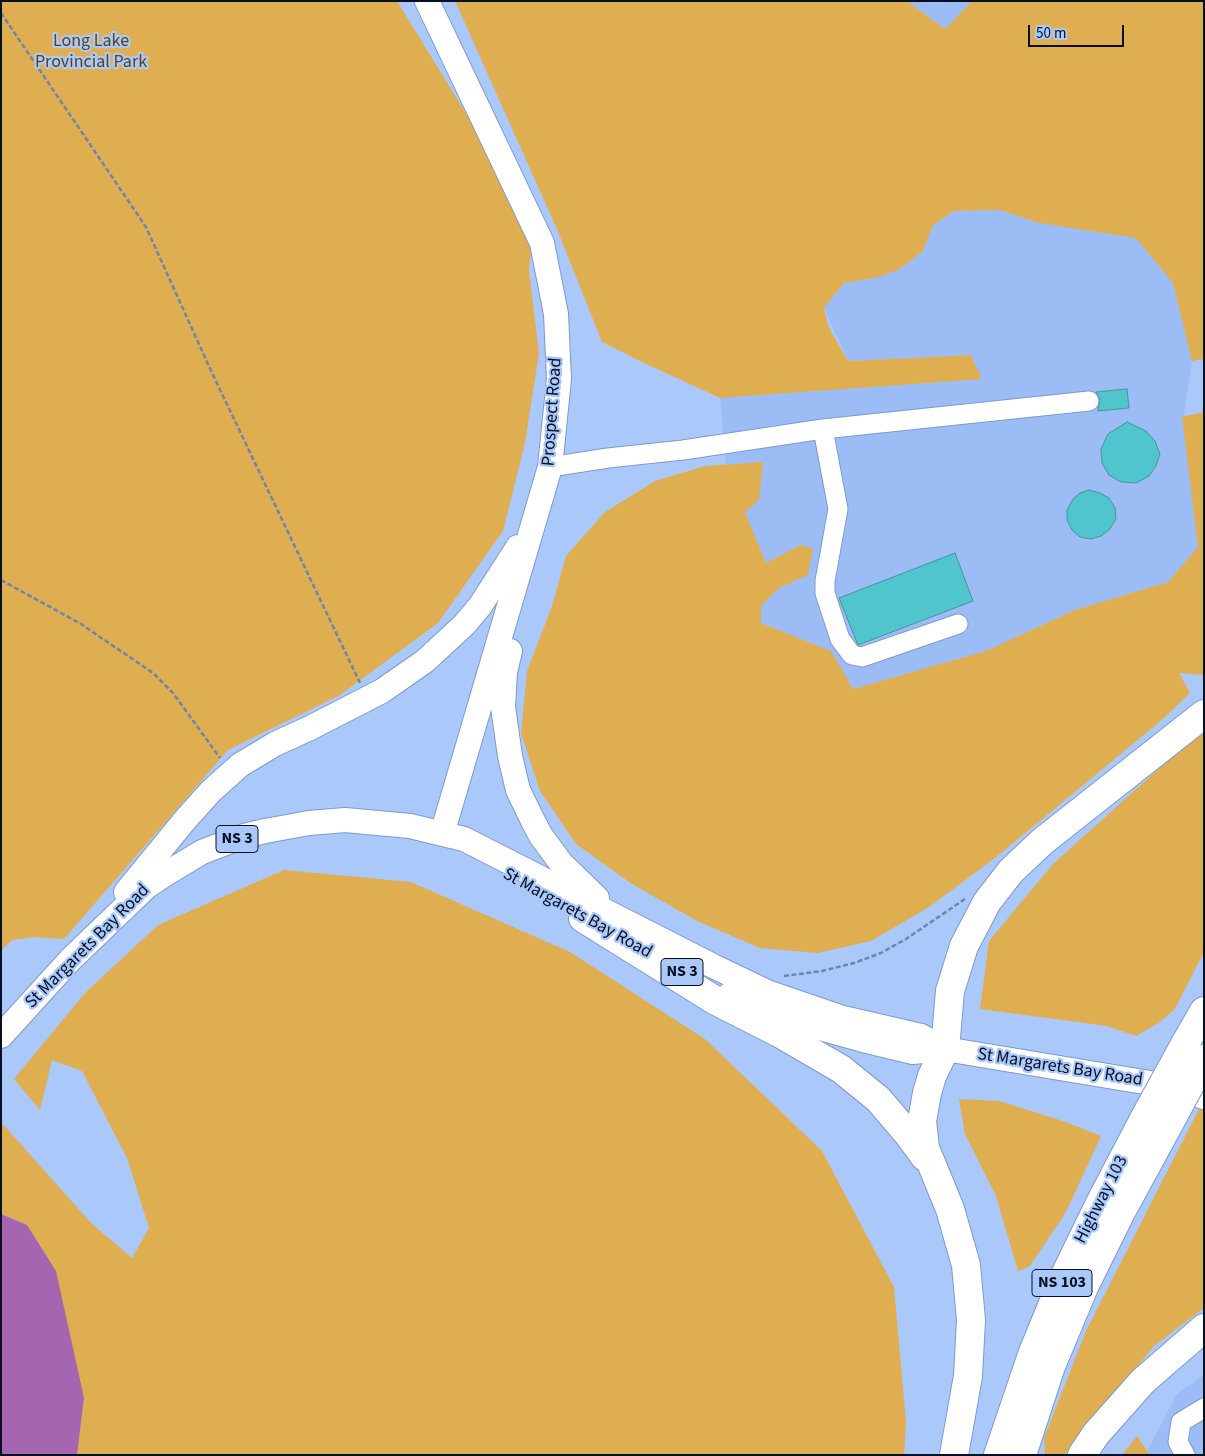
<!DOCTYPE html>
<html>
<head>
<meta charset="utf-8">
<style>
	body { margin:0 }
	#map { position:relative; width:1205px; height:1456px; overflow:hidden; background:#abc8fb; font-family:"Source Sans 3",sans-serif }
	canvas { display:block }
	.frame { position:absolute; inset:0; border:2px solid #061021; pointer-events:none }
	.scale { position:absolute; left:1028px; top:25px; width:96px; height:22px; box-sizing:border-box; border:2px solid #061021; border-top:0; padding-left:6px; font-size:15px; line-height:18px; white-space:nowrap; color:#061021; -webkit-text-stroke:4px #abc8fb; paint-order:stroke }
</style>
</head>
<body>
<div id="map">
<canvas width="1205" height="1456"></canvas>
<div class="frame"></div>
<div class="scale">50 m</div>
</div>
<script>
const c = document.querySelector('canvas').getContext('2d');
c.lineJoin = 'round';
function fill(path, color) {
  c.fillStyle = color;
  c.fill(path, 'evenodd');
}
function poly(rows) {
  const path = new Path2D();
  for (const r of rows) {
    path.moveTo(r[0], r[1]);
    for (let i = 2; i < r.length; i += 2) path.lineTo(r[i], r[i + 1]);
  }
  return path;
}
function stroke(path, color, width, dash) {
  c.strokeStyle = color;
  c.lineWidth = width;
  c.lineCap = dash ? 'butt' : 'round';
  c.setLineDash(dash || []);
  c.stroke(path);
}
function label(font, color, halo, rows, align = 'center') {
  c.font = font + ' "Source Sans 3",sans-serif';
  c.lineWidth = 4.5;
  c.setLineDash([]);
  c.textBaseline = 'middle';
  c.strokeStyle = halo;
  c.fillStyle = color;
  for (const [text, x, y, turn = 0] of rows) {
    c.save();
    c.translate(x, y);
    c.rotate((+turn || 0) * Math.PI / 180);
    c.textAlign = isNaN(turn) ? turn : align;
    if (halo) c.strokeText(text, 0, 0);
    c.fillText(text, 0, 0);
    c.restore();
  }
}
const built = poly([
	[907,1,972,1,945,29],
	[1000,210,1039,223,1139,237,1173,283,1192,361,1183,421,1198,548,1168,582,1075,610,986,651,852,689,831,651,761,623,760,606,779,588,807,575,801,545,766,564,745,512,763,462,726,464,720,398,981,379,971,355,848,361,824,308,844,283,923,252,933,225,954,211],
	[1204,1375,1204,1455,1150,1455,1147,1451,1177,1394]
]);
const green = poly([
	[1,1,397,1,534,224,529,270,539,353,525,443,503,531,438,623,340,695,228,750,64,939,35,937,12,940,1,951],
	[455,1,907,1,945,29,972,1,1204,1,1204,359,1192,361,1173,283,1136,238,1039,223,1000,210,954,211,933,225,923,251,898,270,875,278,844,283,824,308,829,328,848,361,971,355,982,379,720,398,640,361,602,342,557,229],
	[1204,412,1204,675,1179,673,1190,693,1163,719,995,858,929,907,871,941,818,953,760,948,697,921,632,884,576,844,540,791,521,733,527,671,552,606,566,556,605,512,655,481,705,466,763,462,759,500,745,512,766,563,801,545,813,549,808,575,779,588,761,606,761,623,831,651,853,689,986,651,1075,610,1168,582,1198,547,1182,417],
	[1204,732,1204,952,1175,1009,1160,1022,1136,1036,1107,1026,980,1009,989,941,1053,864,1175,754],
	[284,870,411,882,570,952,705,1039,822,1151,894,1287,906,1422,904,1455,77,1455,84,1398,27,1225,1,1214,1,1122,91,1223,132,1258,149,1228,127,1158,82,1071,52,1060,40,1110,14,1079,85,993,158,925],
	[959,1099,999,1101,1066,1122,1101,1136,1066,1212,1030,1266,1018,1271,996,1196,965,1134],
	[1199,1109,1204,1110,1204,1308,1154,1346,1064,1455,1045,1455,1044,1438,1086,1331],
	[1137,1436,1150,1455,1122,1455]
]);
const water = poly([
	[1,1214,27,1225,56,1271,84,1398,77,1455,1,1455]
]);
const building = poly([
	[1127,389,1129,408,1098,411,1100,399,1096,392,1127,389],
	[1127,422,1146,431,1155,441,1160,454,1156,466,1149,476,1136,483,1121,482,1109,475,1102,463,1101,449,1108,434,1127,422],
	[1089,490,1100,493,1109,498,1115,508,1116,519,1110,529,1101,536,1091,539,1080,537,1072,530,1067,520,1067,510,1073,499,1080,493,1089,490],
	[955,553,973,601,858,645,839,598,955,553]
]);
const path = poly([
	[1,13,146,227,213,375,360,683],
	[1,580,81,624,153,673,173,693,220,758],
	[784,976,822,971,854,963,881,953,906,939,965,899]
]);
const minor = poly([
	[823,429,838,509,825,581,825,593,840,639,852,655,862,657,958,624],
	[550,467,608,458,683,450,823,429,1089,401],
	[1185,1455,1178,1442,1181,1422,1204,1408]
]);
const major = poly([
	[427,1,542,243,556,314,559,379,550,467,442,834],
	[510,651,505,672,503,707,510,756,518,790,533,821,541,836,561,863,597,898],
	[126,892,185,820,211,791,240,765,275,744,310,728,382,691,425,661,464,625,480,606,518,547],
	[729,995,802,1023,863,1040,913,1052,945,1049,1174,1087,1204,1097],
	[1,1036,70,960,146,887,164,875,202,852,244,836,265,831,309,823,345,820,410,826,464,839,713,966,767,992,843,1018,921,1036,945,1049]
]);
const highway = poly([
	[583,918,716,1001,779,1033,841,1069,878,1099,908,1134,925,1157],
	[1185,1044,1204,1011],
	[954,1455,968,1376,971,1320,966,1265,950,1209,925,1148,922,1121,927,1093,932,1076,945,1049,950,991,964,946,987,902,1011,871,1043,841,1204,714],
	[998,1455,1033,1352,1064,1277,1100,1203,1144,1119],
	[1022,1455,1051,1366,1084,1287,1121,1212,1170,1122],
	[1082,1455,1096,1434,1143,1381,1204,1328]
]);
const highwayBridge = poly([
	[1144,1119,1185,1044],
	[1170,1122,1204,1059]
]);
const shields = [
	[237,839,42],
	[682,972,42],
	[1062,1283,60]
];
const shieldNames = [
	["NS 3",237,839],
	["NS 3",682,972],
	["NS 103",1062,1283]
];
const parkNames = [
	["Long Lake",91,42],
	["Provincial Park",91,63]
];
const streetNames = [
	["Prospect Road",553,412,-86],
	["St Margarets Bay Road",577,914,29],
	["St Margarets Bay Road",88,947,-45],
	["St Margarets Bay Road",1060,1068,9],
	["Highway 103",1102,1200,-63]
];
fill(built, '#9cbcf5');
fill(green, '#dfae51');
fill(water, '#a565b0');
fill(building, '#50c5cd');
stroke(building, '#45959b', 1);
stroke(minor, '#7e9aca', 21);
stroke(major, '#7e9aca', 26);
stroke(highway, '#7e9aca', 30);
stroke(path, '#6f85ac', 2.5, [5, 2.5]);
stroke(minor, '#fff', 19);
stroke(major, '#fff', 24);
stroke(highway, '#fff', 28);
stroke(highwayBridge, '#7e9aca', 30, []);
stroke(highwayBridge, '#fff', 28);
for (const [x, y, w] of shields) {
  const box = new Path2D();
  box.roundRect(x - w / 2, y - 13.5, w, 27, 4);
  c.fillStyle = '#abc8fb';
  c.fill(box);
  stroke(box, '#061021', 1);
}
label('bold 16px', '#061021', null, shieldNames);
label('18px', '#584319', '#abc8fb', parkNames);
label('18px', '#061021', '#abc8fb', streetNames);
</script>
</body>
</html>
